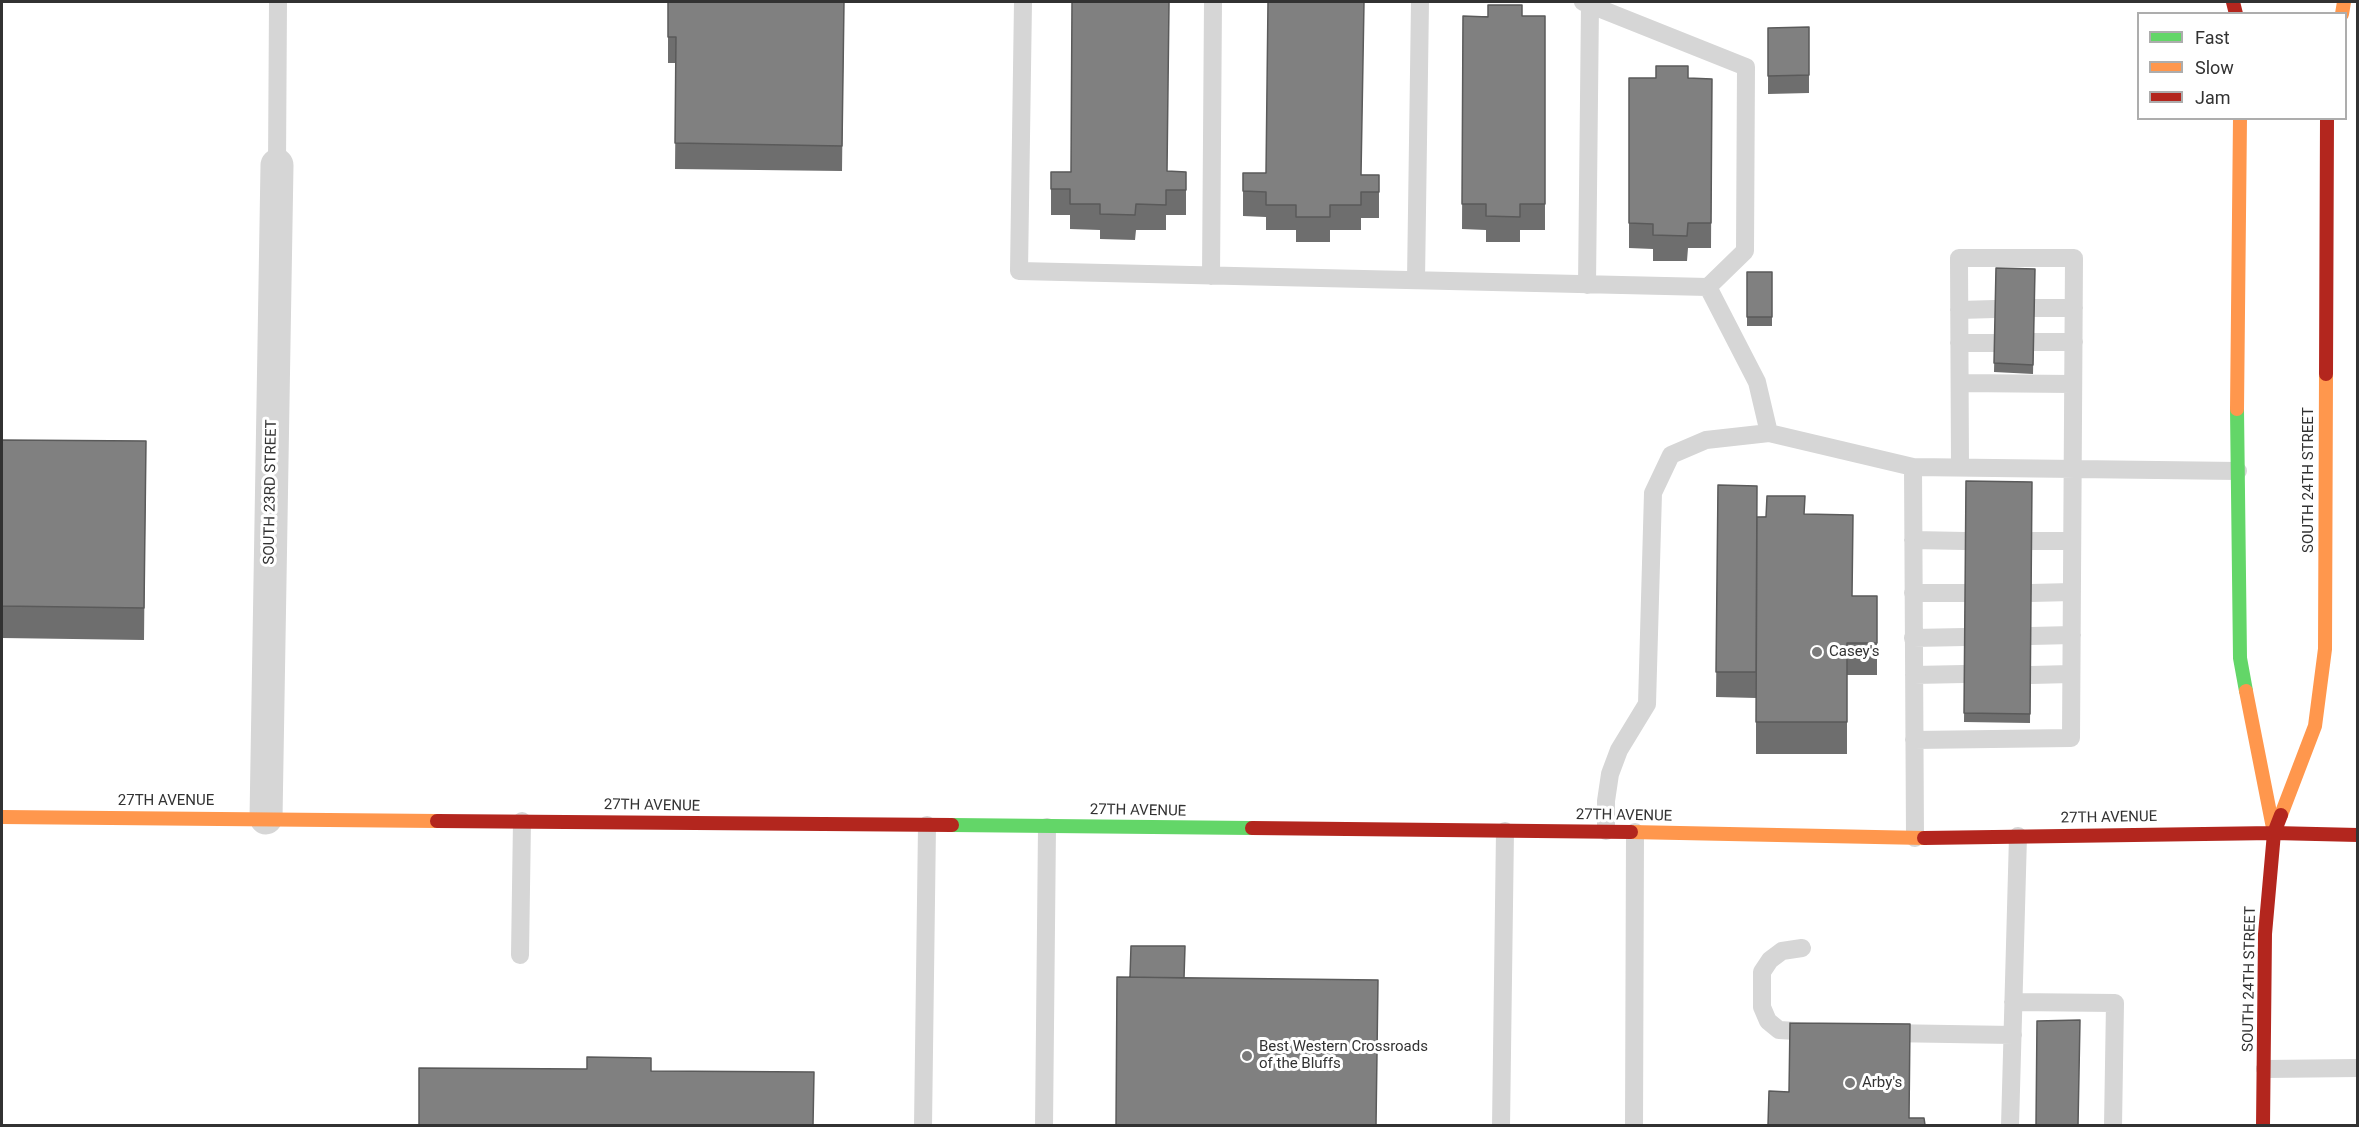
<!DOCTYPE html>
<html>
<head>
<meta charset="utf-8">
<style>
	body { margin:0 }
	#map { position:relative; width:2359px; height:1127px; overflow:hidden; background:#fff; font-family:Roboto,sans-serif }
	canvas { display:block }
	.frame { position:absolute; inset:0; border:3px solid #323232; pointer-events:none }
	.legend { position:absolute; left:2137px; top:12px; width:210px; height:108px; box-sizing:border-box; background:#fff; border:2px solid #adadad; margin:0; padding:8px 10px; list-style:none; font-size:18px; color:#323232 }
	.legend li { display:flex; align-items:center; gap:12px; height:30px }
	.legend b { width:30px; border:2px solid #adadad }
</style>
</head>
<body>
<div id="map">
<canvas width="2359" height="1127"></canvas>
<div class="frame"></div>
<ul class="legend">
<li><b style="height:8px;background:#63d668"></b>Fast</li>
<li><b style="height:8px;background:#ff974d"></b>Slow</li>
<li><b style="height:8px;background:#b3261e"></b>Jam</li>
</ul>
</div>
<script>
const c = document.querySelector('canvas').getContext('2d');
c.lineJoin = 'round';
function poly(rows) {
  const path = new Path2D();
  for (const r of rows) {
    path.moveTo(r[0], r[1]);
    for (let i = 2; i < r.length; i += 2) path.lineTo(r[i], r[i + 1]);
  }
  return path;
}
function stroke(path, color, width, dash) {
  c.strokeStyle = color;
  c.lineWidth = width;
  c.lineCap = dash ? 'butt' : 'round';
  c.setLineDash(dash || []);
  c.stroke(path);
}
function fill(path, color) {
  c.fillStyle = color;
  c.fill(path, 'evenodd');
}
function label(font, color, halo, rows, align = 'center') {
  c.font = font + ' Roboto,sans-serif';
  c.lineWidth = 6;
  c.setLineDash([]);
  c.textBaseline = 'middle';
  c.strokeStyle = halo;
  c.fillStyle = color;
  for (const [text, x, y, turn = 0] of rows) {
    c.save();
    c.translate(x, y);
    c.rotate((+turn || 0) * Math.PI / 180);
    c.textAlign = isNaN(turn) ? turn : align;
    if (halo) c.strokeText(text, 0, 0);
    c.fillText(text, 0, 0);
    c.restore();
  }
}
const lane = poly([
	[1023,2,1019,271,1708,287,1745,251,1746,67,1583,2],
	[277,165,278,2],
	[1211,276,1213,2],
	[1416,280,1420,2],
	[1587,285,1590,4],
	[1708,287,1757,382,1769,433],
	[2034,308,2074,308],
	[1959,310,1995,309],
	[2034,342,2074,342],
	[1959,343,1994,343],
	[1960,383,2073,384],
	[1913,540,1965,541],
	[2032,541,2072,541],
	[1913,593,1965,593],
	[2031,593,2072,592],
	[2031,636,2072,635],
	[1913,638,1965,637],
	[1914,675,1964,674],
	[2031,675,2071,674],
	[1914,740,2071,738,2074,258,1959,258,1960,467],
	[1606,831,1606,801,1610,774,1619,750,1647,704,1653,493,1671,455,1706,440,1769,433,1913,467],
	[1915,838,1913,467,2238,471],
	[1802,948,1782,951,1770,960,1762,972,1762,1007,1768,1021,1779,1030,1813,1032],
	[520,955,522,821],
	[2013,1002,2115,1003,2113,1126],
	[1885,1033,2013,1035],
	[2265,1069,2358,1068],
	[923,1126,927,825],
	[1044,1126,1047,827],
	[1501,1126,1505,831],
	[1634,1126,1635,832],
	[2010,1126,2018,836]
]);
const street = poly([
	[266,818,277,165]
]);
const fast = poly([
	[2237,409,2240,658,2246,691],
	[952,825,1252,828]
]);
const slow = poly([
	[2342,14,2344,2],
	[2237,409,2240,118],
	[2246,691,2274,833],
	[2281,815,2315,726,2325,649,2326,374],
	[2,817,437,821],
	[1631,832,1924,838]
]);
const jam = poly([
	[2233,2,2236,14],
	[2326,374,2327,118],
	[437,821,952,825],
	[1252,828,1631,832],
	[1924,838,2274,833,2358,835],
	[2263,1126,2265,934,2274,833,2281,815]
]);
const wall = poly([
	[649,2,844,2,842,171,675,169,676,63,668,63,668,2],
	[1463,16,1545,16,1545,230,1520,230,1520,242,1486,242,1486,230,1462,229],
	[1809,27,1809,93,1768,94,1768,28],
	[1629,78,1712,79,1711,248,1688,248,1687,261,1653,261,1653,249,1629,248],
	[1167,171,1186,172,1186,215,1166,215,1166,230,1136,230,1135,240,1100,239,1100,230,1070,229,1070,215,1051,215,1051,172],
	[1243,173,1379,175,1379,218,1361,218,1361,230,1330,230,1330,242,1296,242,1296,230,1266,230,1266,217,1243,216],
	[1996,268,2035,269,2033,374,1994,372],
	[1747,272,1772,272,1772,326,1747,326],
	[2,440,146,441,144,640,2,638],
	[1966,481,2032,482,2030,723,1964,722],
	[1718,485,1757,517,1805,514,1852,596,1877,596,1877,675,1847,675,1847,754,1756,754,1756,698,1716,697]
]);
const building = poly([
	[668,2,844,2,842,146,675,143,676,37,668,37,668,2],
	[1072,2,1169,2,1167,171,1186,172,1186,190,1166,190,1166,205,1136,204,1135,215,1100,214,1100,204,1070,204,1070,189,1051,189,1051,172,1071,172,1072,2],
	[1268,2,1364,2,1361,175,1379,175,1379,192,1361,192,1361,205,1330,205,1330,217,1296,217,1296,205,1266,205,1266,192,1243,191,1243,173,1266,173,1268,2],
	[1488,5,1522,5,1522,16,1545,16,1545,204,1520,204,1520,217,1486,216,1486,204,1462,204,1463,16,1488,17,1488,5],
	[1809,27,1809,75,1768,76,1768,28,1809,27],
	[1656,66,1688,66,1688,78,1712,79,1711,223,1688,223,1687,236,1653,235,1653,224,1629,223,1629,78,1656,78,1656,66],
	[1996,268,2035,269,2033,365,1994,363,1996,268],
	[1747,272,1772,272,1772,317,1747,317,1747,272],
	[2,440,146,441,144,608,2,606,2,440],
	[1966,481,2032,482,2030,714,1964,713,1966,481],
	[1718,485,1757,486,1756,672,1716,672,1718,485],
	[1767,496,1805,496,1804,514,1853,515,1852,596,1877,596,1877,643,1847,643,1847,722,1756,722,1757,517,1766,517,1767,496],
	[1131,946,1185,946,1184,978,1130,977,1131,946],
	[1117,977,1378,980,1376,1125,1116,1125,1117,977],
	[2080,1020,2078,1125,2036,1125,2037,1021,2080,1020],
	[1790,1023,1910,1024,1909,1118,1924,1118,1925,1125,1768,1125,1769,1091,1789,1092,1790,1023],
	[587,1057,651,1058,651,1071,814,1072,813,1125,419,1125,419,1068,587,1069,587,1057]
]);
const markers = [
	[1817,652,6,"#7a7a7a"],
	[1247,1056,6,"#7a7a7a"],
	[1850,1083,6,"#7a7a7a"]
];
const streetNames = [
	["SOUTH 24TH STREET",2309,480,-90],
	["SOUTH 23RD STREET",271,492,-89],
	["27TH AVENUE",166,801],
	["27TH AVENUE",652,806,1],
	["27TH AVENUE",1138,811,1],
	["27TH AVENUE",1624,816,1],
	["27TH AVENUE",2109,818,-1],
	["SOUTH 24TH STREET",2250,979,-89]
];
const poiNames = [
	["Casey's",1829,652],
	["Best Western Crossroads",1259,1047],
	["of the Bluffs",1259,1064],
	["Arby's",1862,1083]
];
stroke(lane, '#d6d6d6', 18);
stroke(street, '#d6d6d6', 33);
stroke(fast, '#63d668', 14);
stroke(slow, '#ff974d', 14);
stroke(jam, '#b3261e', 14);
fill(wall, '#6e6e6e');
fill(building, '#808080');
stroke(building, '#5a5a5a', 1.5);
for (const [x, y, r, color] of markers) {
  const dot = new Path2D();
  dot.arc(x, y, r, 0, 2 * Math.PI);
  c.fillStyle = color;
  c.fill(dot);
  stroke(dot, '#fff', 2);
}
label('15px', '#323232', '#fff', streetNames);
label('15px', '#323232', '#fff', poiNames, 'left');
</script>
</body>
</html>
